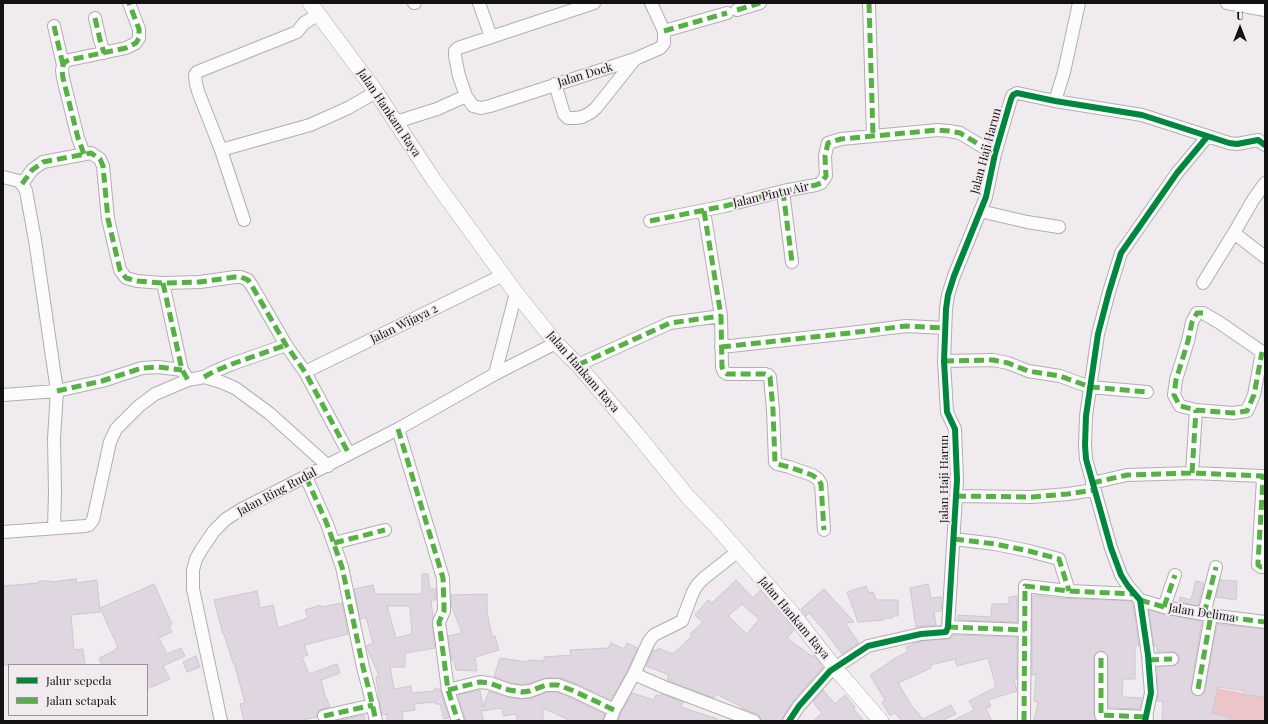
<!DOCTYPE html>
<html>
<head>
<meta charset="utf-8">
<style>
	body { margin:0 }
	#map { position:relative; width:1268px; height:724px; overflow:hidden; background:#f0ebee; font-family:"Playfair Display",serif }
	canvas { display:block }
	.frame { position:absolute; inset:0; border:4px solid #131113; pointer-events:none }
	.legend { position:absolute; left:8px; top:664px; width:140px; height:52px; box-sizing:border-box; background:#f1eaef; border:1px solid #989397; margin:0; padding:5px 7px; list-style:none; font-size:12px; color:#131113 }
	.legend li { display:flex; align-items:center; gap:8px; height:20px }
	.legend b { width:20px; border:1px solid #989397 }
	.north { position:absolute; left:1220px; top:8px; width:40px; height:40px; -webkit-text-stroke:3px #f1eaef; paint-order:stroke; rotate:0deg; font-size:11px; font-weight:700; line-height:16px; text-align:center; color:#131113 }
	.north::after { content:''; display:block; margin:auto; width:14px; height:18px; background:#131113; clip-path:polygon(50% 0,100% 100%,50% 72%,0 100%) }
</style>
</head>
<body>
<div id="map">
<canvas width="1268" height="724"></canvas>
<div class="frame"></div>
<ul class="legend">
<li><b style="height:5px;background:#00873e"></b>Jalur sepeda</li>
<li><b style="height:5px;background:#55b144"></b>Jalan setapak</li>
</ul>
<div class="north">U</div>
</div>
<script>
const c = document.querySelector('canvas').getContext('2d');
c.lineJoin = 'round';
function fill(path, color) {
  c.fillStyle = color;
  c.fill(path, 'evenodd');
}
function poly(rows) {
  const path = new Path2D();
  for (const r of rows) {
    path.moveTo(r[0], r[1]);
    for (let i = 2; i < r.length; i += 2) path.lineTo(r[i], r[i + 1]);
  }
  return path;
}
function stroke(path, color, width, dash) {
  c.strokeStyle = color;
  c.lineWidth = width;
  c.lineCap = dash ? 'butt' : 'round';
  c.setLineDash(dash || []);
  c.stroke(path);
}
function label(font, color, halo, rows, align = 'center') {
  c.font = font + ' "Playfair Display",serif';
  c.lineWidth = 3.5;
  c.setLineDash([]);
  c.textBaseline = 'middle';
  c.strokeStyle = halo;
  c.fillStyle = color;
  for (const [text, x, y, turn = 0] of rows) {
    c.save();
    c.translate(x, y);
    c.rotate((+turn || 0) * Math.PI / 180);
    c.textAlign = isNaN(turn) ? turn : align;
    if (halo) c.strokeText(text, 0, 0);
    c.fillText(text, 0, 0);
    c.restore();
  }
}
const forest = poly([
	[1217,688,1265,697,1265,721,1210,721]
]);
const building = poly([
	[422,574,428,574,430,589,436,589,436,600,431,600,433,618,432,623,435,648,405,653,405,667,390,667,394,689,411,686,412,693,434,691,434,689,440,689,449,718,444,719,440,704,435,704,435,702,414,704,415,710,402,712,403,721,387,721,387,714,382,715,381,710,376,677,379,676,366,646,373,643,366,617,360,619,354,589,373,585,375,594,422,594,422,574],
	[387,606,410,606,412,634,396,638,387,606],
	[76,579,76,583,97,580,100,612,80,614,79,613,80,614,71,615,74,650,83,649,85,665,3,665,3,586,39,583,39,581,51,581,51,582,76,579],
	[736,580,753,598,760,590,794,630,787,638,813,657,814,655,823,667,793,701,783,717,782,721,761,721,760,717,757,714,741,708,742,707,716,694,714,698,667,680,669,675,646,666,653,650,657,651,658,648,673,654,692,636,690,634,703,622,695,615,708,600,712,603,736,580],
	[742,604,759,619,747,634,728,616,742,604],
	[1220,580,1237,581,1236,600,1216,597,1220,580],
	[1196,581,1204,583,1198,606,1179,602,1180,597,1191,600,1196,581],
	[154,584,172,624,169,626,172,632,159,638,167,654,181,648,185,656,163,666,170,679,147,689,147,665,102,665,99,658,116,650,116,648,118,647,100,608,154,584],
	[928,584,931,598,942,597,941,611,934,612,936,625,916,627,910,588,928,584],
	[866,586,869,593,873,592,876,600,898,600,898,616,892,616,892,618,884,618,884,620,858,622,847,592,866,586],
	[824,589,854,622,845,623,859,643,842,654,824,630,809,613,806,616,801,609,824,589],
	[257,591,260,608,273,605,278,628,308,618,305,610,320,605,321,607,342,603,348,634,304,645,308,655,302,657,309,674,337,664,340,673,321,680,326,699,327,699,330,707,319,710,317,713,317,717,297,721,244,721,240,704,245,703,234,663,233,663,224,634,223,634,214,600,257,591],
	[487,594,487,612,492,636,495,636,499,650,475,657,477,671,456,670,454,660,452,660,448,636,462,633,451,604,451,595,487,594],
	[1035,595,1057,598,1131,601,1133,603,1139,646,1135,646,1135,679,1123,679,1122,697,1142,698,1140,709,1108,708,1108,658,1105,652,1101,651,1095,654,1094,658,1094,715,1097,721,1034,721,1038,702,1034,701,1036,674,1032,675,1032,596,1035,596,1035,595],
	[1017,596,1017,622,958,620,958,615,991,617,992,604,1009,604,1009,597,1017,596],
	[1149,610,1163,614,1202,621,1191,688,1193,694,1197,696,1203,694,1205,690,1217,624,1265,629,1265,655,1264,667,1265,667,1265,697,1244,695,1245,691,1218,687,1212,713,1230,717,1230,721,1162,721,1163,701,1157,701,1158,692,1157,667,1176,665,1179,662,1179,658,1178,655,1175,652,1157,652,1157,646,1154,646,1149,610],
	[953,635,1017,637,1017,679,1014,680,1017,691,988,700,991,706,986,709,992,721,952,721,974,710,969,701,996,687,988,658,957,666,955,659,930,665,931,668,898,683,911,705,923,719,951,705,956,714,941,721,902,721,895,713,890,716,882,702,885,700,870,675,893,660,893,659,908,652,906,647,922,641,947,639,951,638,953,635],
	[611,643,624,649,627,643,638,648,627,671,611,700,577,684,560,678,546,678,528,684,522,684,511,683,494,677,500,658,528,662,528,660,544,661,544,657,571,655,570,650,608,648,611,643],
	[196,656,200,667,187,672,183,662,196,656],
	[480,690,483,707,489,691,507,697,521,699,532,698,547,692,557,692,571,698,605,714,603,721,571,721,543,708,543,721,517,721,516,714,503,716,502,708,481,711,484,721,466,721,458,695,480,690],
	[823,690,835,704,845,695,855,707,853,708,864,721,813,721,822,713,813,702,823,690],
	[632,693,654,700,656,695,660,696,661,694,683,702,681,707,718,719,717,721,618,721,621,713,632,693],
	[364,715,365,721,336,721,364,715]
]);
const minor = poly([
	[414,3,415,3],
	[479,3,491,37],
	[594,3,458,48,455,51,455,56,459,76,466,96,473,106,481,108,490,106,635,59,660,48,662,46,664,43,664,31,651,3],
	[869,3,873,136],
	[1227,3,1265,10],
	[737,10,760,3],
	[95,18,100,40,104,53],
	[54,26,63,65],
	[664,31,727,13],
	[555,84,564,114,568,118,575,118,582,117,590,113,596,108,635,59],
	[1055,101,1064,72,1079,3],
	[396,122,437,109,466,96],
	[221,150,310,125,348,108,376,92],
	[84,154,78,138,63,78,62,70,63,65,65,62,69,60,126,48,136,43,139,38,139,29,129,3],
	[3,177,19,181,24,187,26,191,35,240,57,391,54,439,55,492,54,528],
	[1265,183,1253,200,1234,233,1265,257],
	[22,184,32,170,43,162,91,153,100,159,103,166,108,219,120,270,126,278,137,281,163,283,200,282,235,277,241,277,248,280,252,286,286,345,305,372,349,454],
	[783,191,792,262],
	[704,211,721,316,722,367,724,372,727,374,765,374,768,375,770,377,773,410,775,462,777,464,789,467,812,475,818,479,821,484,824,530],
	[980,211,1027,222,1059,227],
	[244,220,221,150,199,94,196,84,195,75,197,72,297,32,304,23,319,14],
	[650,221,725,206,783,191,816,185,821,183,826,176,825,156,828,143,841,139,938,130,949,131,960,133,995,154],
	[163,283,182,370,186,376],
	[1203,283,1234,233],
	[721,347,850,333,906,326,945,328],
	[1262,352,1254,395,1247,411,1233,413,1196,410,1180,406,1174,395,1176,380,1188,341,1192,322,1197,313,1203,313,1220,323,1265,354],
	[944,361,993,360,1008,363,1028,371,1060,376,1090,387,1147,392],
	[578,365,670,323,721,316],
	[305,372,503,275],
	[495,374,516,293],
	[204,377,213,372,232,364,286,345],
	[3,395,57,391,102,381,142,368,158,367,182,370],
	[398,429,443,578,444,606,444,611,439,622,448,690,458,721],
	[1192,473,1196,410],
	[306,477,327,524,342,567,363,667,369,690,376,721],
	[1092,483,1127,475,1192,473,1262,476,1263,479,1258,563,1258,565,1261,567,1265,567],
	[956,496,1032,497,1068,494,1094,490],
	[3,532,85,526,89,525,93,520,110,442,116,429,139,406,155,394,188,380,204,377,221,382,235,388,269,413,328,466],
	[954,539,995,544,1029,551,1059,559,1069,591],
	[334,543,385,530],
	[1140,600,1164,607,1209,615,1265,622],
	[1164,607,1175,575],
	[1204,614,1216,567],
	[948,627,1025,630],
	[1101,658,1101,715,1147,717],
	[1149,660,1172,659],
	[634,674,664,687,754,721],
	[1198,689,1211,615],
	[448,690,480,682,489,683,509,690,522,692,530,691,546,685,558,685,574,691,614,710],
	[324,716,373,705],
	[221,721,193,589,193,570,196,559,201,550,214,531,226,519,242,509,398,429,495,374,556,343],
	[610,721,614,710,634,674,649,641,654,635,682,621,693,592,698,584,704,578,737,552],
	[789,721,799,706,830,671,868,646,921,634,946,632,948,627,957,480,955,429,947,412,944,361,946,309,948,295,954,276,986,197,995,154,1011,99,1013,95,1017,93,1055,101,1142,115,1229,143,1237,144,1258,140,1265,145],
	[1024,721,1025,586,1069,591,1134,594],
	[1145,721,1151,693,1148,655,1140,600,1128,586,1121,575,1111,548,1086,459,1085,445,1086,416,1098,334,1109,292,1121,253,1177,173,1207,137]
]);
const major = poly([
	[310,3,376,92,433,179,516,293,556,343,578,365,636,433,688,497,715,525,792,613,835,668,881,721]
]);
const quiet = poly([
	[869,3,873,136],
	[737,10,760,3],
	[95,18,100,40,104,53],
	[54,26,63,65],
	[664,31,727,13],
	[84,154,78,138,63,78,62,70,63,65,65,62,69,60,126,48,136,43,139,38,139,29,129,3],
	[22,184,32,170,43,162,91,153,100,159,103,166,108,219,120,270,126,278,137,281,163,283,200,282,235,277,241,277,248,280,252,286,286,345,305,372,349,454],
	[783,191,792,262],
	[704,211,721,316,722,367,724,372,727,374,765,374,768,375,770,377,773,410,775,462,777,464,789,467,812,475,818,479,821,484,824,530],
	[650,221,725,206,783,191,816,185,821,183,826,176,825,156,828,143,841,139,938,130,949,131,960,133,995,154],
	[163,283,182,370,188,380],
	[1203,313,1197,313,1192,322,1188,341,1176,380,1174,395,1180,406,1196,410,1233,413,1247,411,1254,395,1262,352],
	[721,347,850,333,906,326,945,328],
	[944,361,993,360,1008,363,1028,371,1060,376,1090,387,1147,392],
	[578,365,670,323,721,316],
	[204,377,213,372,232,364,286,345],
	[57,391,102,381,142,368,158,367,182,370],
	[398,429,443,578,444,606,444,611,439,622,448,690,458,721],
	[1192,473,1196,410],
	[306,477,327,524,342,567,363,667,369,690,376,721],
	[1092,483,1127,475,1192,473,1262,476,1263,479,1258,563,1258,565,1261,567,1265,567],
	[956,496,1032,497,1068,494,1094,490],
	[954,539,995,544,1029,551,1059,559,1069,591],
	[334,543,385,530],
	[1140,600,1164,607,1209,615,1265,622],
	[1164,607,1175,575],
	[1204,614,1216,567],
	[948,627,1025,630],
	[1101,658,1101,715,1147,717],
	[1149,660,1172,659],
	[1198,689,1211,615],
	[448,690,480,682,489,683,509,690,522,692,530,691,546,685,558,685,574,691,614,710],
	[324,716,373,705],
	[1024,721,1025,586,1069,591,1134,594]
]);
const cycleway = poly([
	[789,721,799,706,830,671,868,646,921,634,946,632,948,627,957,480,955,429,947,412,944,361,946,309,948,295,954,276,986,197,995,154,1011,99,1013,95,1017,93,1055,101,1142,115,1229,143,1237,144,1258,140,1265,145],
	[1145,721,1151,693,1148,655,1140,600,1128,586,1121,575,1111,548,1086,459,1085,445,1086,416,1098,334,1109,292,1121,253,1177,173,1207,137]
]);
const streetNames = [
	["Jalan Dock",585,75,-17],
	["Jalan Hankam Raya",389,113,56],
	["Jalan Haji Harun",986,151,-75],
	["Jalan Pintu Air",771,195,-13],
	["Jalan Wijaya 2",404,324,-26],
	["Jalan Hankam Raya",583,372,49],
	["Jalan Haji Harun",944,479,-90],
	["Jalan Ring Rudal",277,492,-28],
	["Jalan Delima",1202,613,9],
	["Jalan Hankam Raya",794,618,50]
];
fill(forest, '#ecc5c9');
fill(building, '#dfd6e1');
stroke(building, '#cbc8cb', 1);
stroke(minor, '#b1aeb0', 14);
stroke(major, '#b1aeb0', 16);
stroke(minor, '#fdfcfc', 12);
stroke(major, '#fdfcfc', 15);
stroke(quiet, '#55b144', 5, [10, 5]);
stroke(cycleway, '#00873e', 6);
label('12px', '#131113', '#f1eaef', streetNames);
</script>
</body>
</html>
